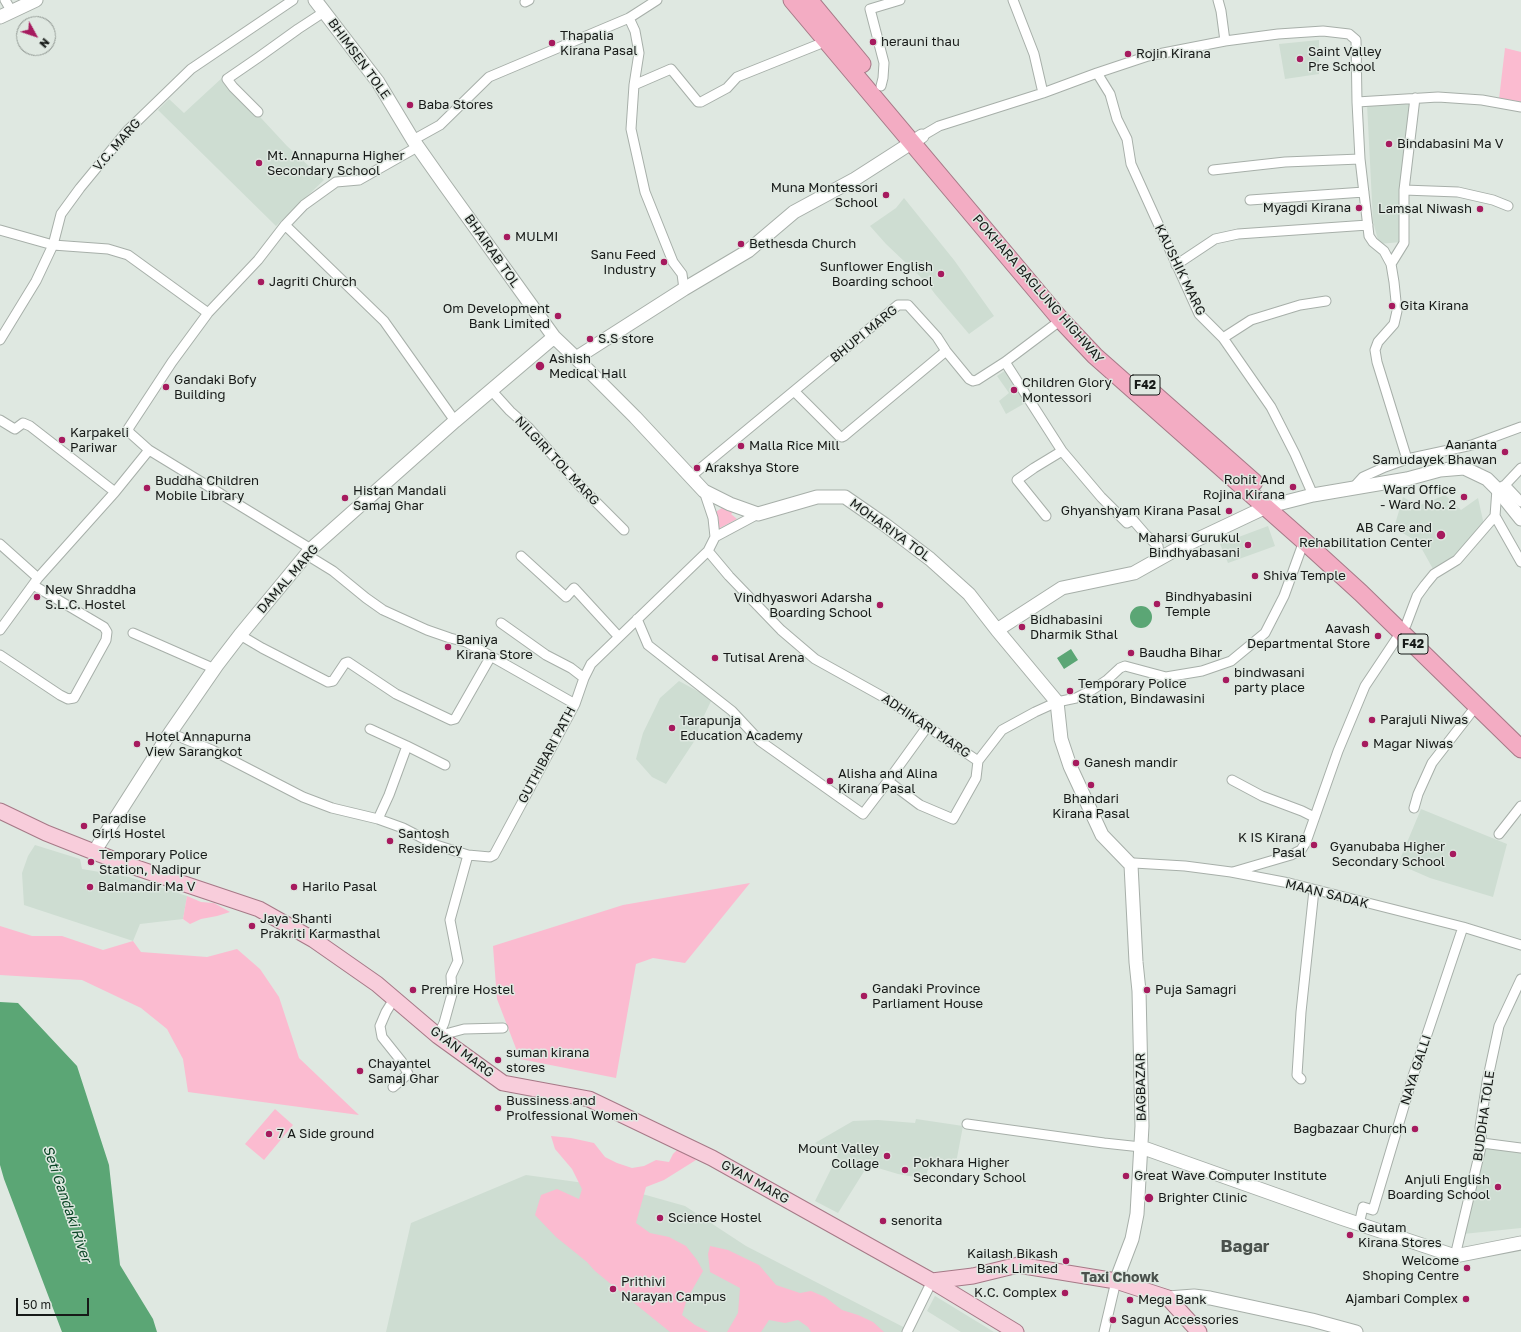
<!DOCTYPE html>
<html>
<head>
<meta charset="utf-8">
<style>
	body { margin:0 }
	#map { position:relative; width:1521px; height:1332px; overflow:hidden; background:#dfe8e1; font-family:"Golos Text",sans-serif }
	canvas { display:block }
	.north { position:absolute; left:16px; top:16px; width:40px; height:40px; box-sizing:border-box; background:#dfe8e1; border:1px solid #8f9691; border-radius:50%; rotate:130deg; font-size:11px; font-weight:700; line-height:16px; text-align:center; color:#171a18 }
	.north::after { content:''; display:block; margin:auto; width:14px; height:18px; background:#a61a5e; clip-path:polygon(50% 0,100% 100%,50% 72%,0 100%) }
	.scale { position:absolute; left:16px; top:1298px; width:73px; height:18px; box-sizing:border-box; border:2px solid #171a18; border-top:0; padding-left:5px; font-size:12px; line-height:14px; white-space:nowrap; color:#171a18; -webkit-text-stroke:3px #dfe8e1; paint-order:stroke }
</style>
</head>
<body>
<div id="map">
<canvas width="1521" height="1332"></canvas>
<div class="north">N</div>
<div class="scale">50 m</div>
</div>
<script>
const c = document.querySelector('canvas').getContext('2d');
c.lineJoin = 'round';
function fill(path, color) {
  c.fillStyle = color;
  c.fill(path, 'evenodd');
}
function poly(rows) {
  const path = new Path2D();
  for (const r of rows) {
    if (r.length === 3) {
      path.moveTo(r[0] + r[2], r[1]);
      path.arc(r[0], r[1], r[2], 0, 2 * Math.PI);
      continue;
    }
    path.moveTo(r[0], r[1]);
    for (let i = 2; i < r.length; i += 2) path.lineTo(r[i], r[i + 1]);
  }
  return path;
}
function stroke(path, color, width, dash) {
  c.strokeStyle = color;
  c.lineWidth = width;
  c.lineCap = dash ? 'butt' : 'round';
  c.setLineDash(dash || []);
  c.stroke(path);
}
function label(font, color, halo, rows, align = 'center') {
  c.font = font + ' "Golos Text",sans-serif';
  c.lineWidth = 3;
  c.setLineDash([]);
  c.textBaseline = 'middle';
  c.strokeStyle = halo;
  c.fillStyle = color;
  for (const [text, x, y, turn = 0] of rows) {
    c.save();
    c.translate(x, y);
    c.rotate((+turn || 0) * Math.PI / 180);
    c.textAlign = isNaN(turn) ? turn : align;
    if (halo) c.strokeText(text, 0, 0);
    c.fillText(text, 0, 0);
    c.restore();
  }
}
const built = poly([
	[1319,40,1319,74,1285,79,1279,44],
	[223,77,287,146,324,180,276,226,158,110,169,99,184,113],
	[1414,103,1401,242,1379,244,1373,221,1367,104],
	[904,198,954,260,994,316,969,334,935,294,927,283,886,244,870,226,896,208],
	[1006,370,1027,402,1006,414,999,401,1009,393,997,376],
	[1445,495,1461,510,1478,498,1484,525,1458,555,1433,569,1418,542,1394,528,1403,497,1418,506],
	[1268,526,1275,546,1228,563,1220,544],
	[679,681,712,699,700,724,695,740,666,784,652,777,636,759,643,733,660,698],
	[1421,809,1507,844,1493,897,1430,878,1398,864],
	[35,845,80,859,82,869,129,877,187,896,183,919,140,924,133,941,24,905,22,873,28,856],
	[916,1119,963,1126,956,1163,930,1159,926,1179,898,1174,868,1165,838,1213,815,1201,838,1155,815,1143,853,1121,878,1120,915,1123],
	[1485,1147,1521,1152,1521,1228,1463,1234],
	[526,1175,621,1188,685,1206,746,1246,913,1332,386,1332,411,1223],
	[935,1296,994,1332,961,1332,927,1311]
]);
const green = poly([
	[1505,48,1521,52,1521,104,1499,99],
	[725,506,736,509,731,514,737,519,718,529,714,513],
	[750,883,685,963,653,958,636,964,616,1078,520,1059,497,999,493,946,623,905],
	[187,896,201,902,214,903,230,912,217,916,201,919,190,924,183,919],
	[0,926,32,936,62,936,103,950,133,941,141,952,207,957,237,949,260,969,279,997,299,1058,359,1115,188,1092,183,1059,167,1029,141,1008,82,980,0,975],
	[275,1109,293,1125,264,1160,245,1144],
	[551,1136,571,1138,594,1143,605,1157,617,1163,632,1168,644,1166,656,1160,669,1162,673,1154,677,1150,688,1153,696,1160,664,1180,646,1187,636,1223,650,1233,669,1237,686,1246,697,1260,703,1271,687,1299,682,1315,695,1325,709,1332,670,1332,623,1294,595,1271,587,1262,556,1237,535,1215,541,1195,557,1189,579,1199,582,1189,572,1169,555,1149],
	[710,1246,728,1250,759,1265,776,1285,800,1293,811,1291,825,1297,842,1310,858,1315,873,1322,884,1332,811,1332,808,1327,798,1320,785,1323,769,1320,761,1332,727,1332,738,1313,740,1288,710,1272,708,1254]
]);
const water = poly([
	[1141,617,11],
	[1071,649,1078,660,1064,669,1057,658],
	[0,1002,18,1003,77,1066,109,1165,120,1265,153,1319,157,1332,62,1332,4,1179,0,1165]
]);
const street = poly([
	[5,0,12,12],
	[1013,0,1034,54,1043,93],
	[1218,0,1221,11,1225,41],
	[525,2,529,0],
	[629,18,635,31,639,53,634,85,631,129,645,192,673,262,682,274,684,289],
	[1097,73,1110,94,1117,119,1127,139,1131,164,1199,314,1223,338,1271,407,1295,454,1313,495],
	[634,85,671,69,698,102,701,102,727,88,737,77,827,41],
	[881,86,883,78,884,63,870,9,900,0],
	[1415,98,1404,190,1458,192,1493,200,1508,206],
	[1357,102,1438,97,1482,100,1521,107],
	[258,112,233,87,227,79,259,57,298,29,324,12],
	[922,136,939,126,1043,93,1097,73,1148,56,1225,41,1278,34,1323,31,1349,34,1356,40,1357,102,1360,159,1369,236,1373,242,1384,251,1391,264,1394,282,1397,311,1394,324,1378,342,1375,350,1377,362,1407,459],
	[413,140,440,125,489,77,629,18,657,0],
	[1213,170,1285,162,1360,159],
	[1250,200,1364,192],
	[285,225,384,321,455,421],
	[0,230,53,245,108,249,128,255,208,313],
	[1391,264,1404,243,1404,190],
	[1176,265,1215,239,1238,234,1368,225],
	[1223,338,1251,320,1300,305,1326,301],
	[0,340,36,281,53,245,61,214,80,188,127,131,191,69,293,0],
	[491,390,510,411,528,427,579,485,624,530],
	[794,391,839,436,842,437,844,436,946,351],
	[0,420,13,428,15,429,23,423,30,426,115,492],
	[1062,451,1101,497,1127,523,1133,520,1146,535,1158,546,1160,558],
	[1521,468,1505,485,1497,489,1495,516,1521,562],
	[690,477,898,305,908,305,937,337,946,351,969,379,973,381,977,380,1005,362],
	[1505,485,1521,502],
	[1353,488,1363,477,1385,467,1407,459,1472,445,1521,427],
	[1046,516,1017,480,1034,468,1062,451,1005,362,1061,320],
	[715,537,758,514],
	[0,544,38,578],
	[311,549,149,450,130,433,128,429,172,362,208,313,258,260,285,225,304,205,336,182,359,180,419,146],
	[307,555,333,571,366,598,383,610,427,630,450,638,466,642,575,704],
	[521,556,566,597,574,588,619,637],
	[637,619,648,645,732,711,760,741,863,814,888,781,920,805,953,819,976,778,978,761,887,699,815,659,781,630,729,576,708,551],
	[501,623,546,655,571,668,584,678],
	[1406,625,1417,596,1425,585,1434,574,1457,560,1495,516],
	[0,630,38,578,115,492,149,450],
	[133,633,215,669],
	[240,635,262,648,328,682,333,681,345,663,348,662,396,694,451,720,455,719,491,656],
	[0,655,60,695,68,699,74,698,106,640,107,632,104,627,33,585],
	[370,729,407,746],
	[170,733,212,750,303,797,332,808,378,819,403,828,436,845,468,855],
	[978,761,1002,730,1035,712,1057,702,1076,698,1092,690,1107,680,1120,668,1125,666,1166,677,1202,671,1231,661,1265,633,1284,596,1304,541],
	[1232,780,1262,796,1302,811,1314,817],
	[888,781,927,727],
	[1414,808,1418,794,1432,763,1477,705],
	[378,819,389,795,407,746,445,765],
	[1499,834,1521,806],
	[1131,865,1134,863,1185,866,1231,872,1289,883,1463,927,1521,945],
	[1233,872,1291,855,1301,850,1306,842,1338,751,1365,686,1401,632],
	[438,1036,444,1023,452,994,451,976,458,961,450,920,468,855,490,857,494,855,575,704,584,678,591,664,708,551,715,537,713,518,704,491],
	[438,1036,464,1029,503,1028],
	[1301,1079,1297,1075,1301,1012,1314,890],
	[393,1087,408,1074,402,1062,382,1037,380,1026,386,1012,394,999],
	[967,1124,1104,1143,1141,1147],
	[1482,1143,1521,1148],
	[1359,1224,1363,1207,1373,1210,1413,1076,1463,927],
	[1455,1256,1482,1143,1480,1127,1487,1082,1499,1026,1521,979],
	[907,1332,932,1281],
	[1104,1332,1116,1281]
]);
const secondary = poly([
	[315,0,378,82,413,140,444,184,554,337,576,358,635,417,704,491,730,504,758,514,817,497,845,497,884,524,930,559,969,594,997,630,1057,702,1061,739,1070,766,1102,835,1131,865,1136,962,1139,991,1142,1126,1137,1214,1132,1239,1116,1281],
	[0,17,36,0],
	[576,358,684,289,748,251,794,212,855,179,922,136],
	[997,630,1062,588,1134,573,1175,550,1266,507,1313,495,1407,479,1440,470,1464,468,1487,479,1497,489,1521,519],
	[94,852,170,733,217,665,240,635,311,549,455,421,554,337],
	[1141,1147,1341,1218,1455,1256,1521,1243],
	[1168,1298,1194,1296,1210,1298,1312,1320,1356,1332]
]);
const primary = poly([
	[0,811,46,833,94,852,134,867,259,909,314,940,377,984,438,1036,503,1083,589,1099,712,1158,932,1281,1016,1332],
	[932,1281,973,1276,1018,1265,1116,1281,1168,1298,1199,1332]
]);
const highway = poly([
	[792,0,1061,320,1095,356,1304,541,1361,593,1521,749],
	[809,0,862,64],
	[1152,392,1254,482]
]);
const markers = [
	[873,42,4,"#a61a5e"],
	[552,43,4,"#a61a5e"],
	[1128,54,4,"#a61a5e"],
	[1300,59,4,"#a61a5e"],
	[410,105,4,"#a61a5e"],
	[1389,144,4,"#a61a5e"],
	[259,163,4,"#a61a5e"],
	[886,195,4,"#a61a5e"],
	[1359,208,4,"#a61a5e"],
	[1480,209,4,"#a61a5e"],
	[507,237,4,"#a61a5e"],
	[741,244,4,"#a61a5e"],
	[664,262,4,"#a61a5e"],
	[941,274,4,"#a61a5e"],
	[261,282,4,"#a61a5e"],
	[1392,306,4,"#a61a5e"],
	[558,316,4,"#a61a5e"],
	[590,339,4,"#a61a5e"],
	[540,366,5,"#a61a5e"],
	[166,387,4,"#a61a5e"],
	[1014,390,4,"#a61a5e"],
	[62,440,4,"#a61a5e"],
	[741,446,4,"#a61a5e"],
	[1505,452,4,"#a61a5e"],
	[697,468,4,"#a61a5e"],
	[1293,487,4,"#a61a5e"],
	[147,488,4,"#a61a5e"],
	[1464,497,4,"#a61a5e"],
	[345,498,4,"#a61a5e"],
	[1229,511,4,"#a61a5e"],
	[1441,535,5,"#a61a5e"],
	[1248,545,4,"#a61a5e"],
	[1255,576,4,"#a61a5e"],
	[37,597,4,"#a61a5e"],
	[1157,604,4,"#a61a5e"],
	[880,605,4,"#a61a5e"],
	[1022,627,4,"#a61a5e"],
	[1378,636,4,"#a61a5e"],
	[448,647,4,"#a61a5e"],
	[1131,653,4,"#a61a5e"],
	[715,658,4,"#a61a5e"],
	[1226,680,4,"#a61a5e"],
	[1070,691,4,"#a61a5e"],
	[1372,720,4,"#a61a5e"],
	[672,728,4,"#a61a5e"],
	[137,744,4,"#a61a5e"],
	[1365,744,4,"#a61a5e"],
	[1076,763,4,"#a61a5e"],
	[830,781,4,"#a61a5e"],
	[1091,785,4,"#a61a5e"],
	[84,826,4,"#a61a5e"],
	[390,841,4,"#a61a5e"],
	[1314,845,4,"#a61a5e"],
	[1453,854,4,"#a61a5e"],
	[91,862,4,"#a61a5e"],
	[90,887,4,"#a61a5e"],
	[294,887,4,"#a61a5e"],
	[252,926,4,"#a61a5e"],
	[413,990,4,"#a61a5e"],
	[1147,990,4,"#a61a5e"],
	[864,996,4,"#a61a5e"],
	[498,1060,4,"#a61a5e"],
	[360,1071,4,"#a61a5e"],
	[498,1108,4,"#a61a5e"],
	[1415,1129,4,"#a61a5e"],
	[269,1134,4,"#a61a5e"],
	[887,1156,4,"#a61a5e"],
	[905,1170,4,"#a61a5e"],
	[1126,1176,4,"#a61a5e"],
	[1498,1187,4,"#a61a5e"],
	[1149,1198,5,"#a61a5e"],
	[660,1218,4,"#a61a5e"],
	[883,1221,4,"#a61a5e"],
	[1350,1235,4,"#a61a5e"],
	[1066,1261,4,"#a61a5e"],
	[1467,1268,4,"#a61a5e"],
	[613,1289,4,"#a61a5e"],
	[1065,1293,4,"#a61a5e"],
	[1466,1299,4,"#a61a5e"],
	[1130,1300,4,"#a61a5e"],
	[1113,1320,4,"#a61a5e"]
];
const shields = [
	[1145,385,30],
	[1413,644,30]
];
const shieldNames = [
	["F42",1145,385],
	["F42",1413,644]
];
const poiNames = [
	["Thapalia",560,36],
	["Kirana Pasal",560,51],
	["herauni thau",881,42],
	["Saint Valley",1308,52],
	["Pre School",1308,67],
	["Rojin Kirana",1136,54],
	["Baba Stores",418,105],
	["Bindabasini Ma V",1397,144],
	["Mt. Annapurna Higher",267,156],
	["Secondary School",267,171],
	["Muna Montessori",878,188,"right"],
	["School",878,203,"right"],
	["Myagdi Kirana",1351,208,"right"],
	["Lamsal Niwash",1472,209,"right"],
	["MULMI",515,237],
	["Bethesda Church",749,244],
	["Sanu Feed",656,255,"right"],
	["Industry",656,270,"right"],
	["Sunflower English",933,267,"right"],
	["Boarding school",933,282,"right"],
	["Jagriti Church",269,282],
	["Gita Kirana",1400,306],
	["Om Development",550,309,"right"],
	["Bank Limited",550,324,"right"],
	["S.S store",598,339],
	["Ashish",549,359],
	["Medical Hall",549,374],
	["Gandaki Bofy",174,380],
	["Building",174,395],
	["Children Glory",1022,383],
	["Montessori",1022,398],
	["Karpakeli",70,433],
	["Pariwar",70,448],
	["Aananta",1497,445,"right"],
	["Samudayek Bhawan",1497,460,"right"],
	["Malla Rice Mill",749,446],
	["Arakshya Store",705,468],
	["Rohit And",1285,480,"right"],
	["Rojina Kirana",1285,495,"right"],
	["Buddha Children",155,481],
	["Mobile Library",155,496],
	["Ward Office",1456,490,"right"],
	["- Ward No. 2",1456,505,"right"],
	["Histan Mandali",353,491],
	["Samaj Ghar",353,506],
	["Ghyanshyam Kirana Pasal",1221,511,"right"],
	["AB Care and",1432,528,"right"],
	["Rehabilitation Center",1432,543,"right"],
	["Maharsi Gurukul",1240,538,"right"],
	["Bindhyabasani",1240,553,"right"],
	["Shiva Temple",1263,576],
	["New Shraddha",45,590],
	["S.L.C. Hostel",45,605],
	["Bindhyabasini",1165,597],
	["Temple",1165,612],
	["Vindhyaswori Adarsha",872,598,"right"],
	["Boarding School",872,613,"right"],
	["Bidhabasini",1030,620],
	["Dharmik Sthal",1030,635],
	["Aavash",1370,629,"right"],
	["Departmental Store",1370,644,"right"],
	["Baniya",456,640],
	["Kirana Store",456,655],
	["Baudha Bihar",1139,653],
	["Tutisal Arena",723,658],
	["bindwasani",1234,673],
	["party place",1234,688],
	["Temporary Police",1078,684],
	["Station, Bindawasini",1078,699],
	["Parajuli Niwas",1380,720],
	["Tarapunja",680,721],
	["Education Academy",680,736],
	["Hotel Annapurna",145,737],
	["View Sarangkot",145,752],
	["Magar Niwas",1373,744],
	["Ganesh mandir",1084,763],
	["Alisha and Alina",838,774],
	["Kirana Pasal",838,789],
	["Bhandari",1091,799,"center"],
	["Kirana Pasal",1091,814,"center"],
	["Paradise",92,819],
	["Girls Hostel",92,834],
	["Santosh",398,834],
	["Residency",398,849],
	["K IS Kirana",1306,838,"right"],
	["Pasal",1306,853,"right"],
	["Gyanubaba Higher",1445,847,"right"],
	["Secondary School",1445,862,"right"],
	["Temporary Police",99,855],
	["Station, Nadipur",99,870],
	["Balmandir Ma V",98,887],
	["Harilo Pasal",302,887],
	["Jaya Shanti",260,919],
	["Prakriti Karmasthal",260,934],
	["Gandaki Province",872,989],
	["Parliament House",872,1004],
	["Premire Hostel",421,990],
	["Puja Samagri",1155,990],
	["suman kirana",506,1053],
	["stores",506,1068],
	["Chayantel",368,1064],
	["Samaj Ghar",368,1079],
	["Bussiness and",506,1101],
	["Prolfessional Women",506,1116],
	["Bagbazaar Church",1407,1129,"right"],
	["7 A Side ground",277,1134],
	["Mount Valley",879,1149,"right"],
	["Collage",879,1164,"right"],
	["Pokhara Higher",913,1163],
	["Secondary School",913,1178],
	["Great Wave Computer Institute",1134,1176],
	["Anjuli English",1490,1180,"right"],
	["Boarding School",1490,1195,"right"],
	["Brighter Clinic",1158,1198],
	["Science Hostel",668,1218],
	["senorita",891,1221],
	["Gautam",1358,1228],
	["Kirana Stores",1358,1243],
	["Kailash Bikash",1058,1254,"right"],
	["Bank Limited",1058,1269,"right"],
	["Welcome",1459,1261,"right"],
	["Shoping Centre",1459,1276,"right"],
	["Prithivi",621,1282],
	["Narayan Campus",621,1297],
	["K.C. Complex",1057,1293,"right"],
	["Ajambari Complex",1458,1299,"right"],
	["Mega Bank",1138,1300],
	["Sagun Accessories",1121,1320]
];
const streetNames = [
	["BHIMSEN TOLE",359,59,54],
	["V.C. MARG",117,145,-49],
	["BHAIRAB TOL",492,251,55],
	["KAUSHIK MARG",1180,270,64],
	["POKHARA BAGLUNG HIGHWAY",1038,289,49],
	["BHUPI MARG",864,334,-39],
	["NILGIRI TOL MARG",557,461,47],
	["MOHARIYA TOL",890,530,36],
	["DAMAL MARG",288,579,-49],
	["ADHIKARI MARG",926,726,34],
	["GUTHIBARI PATH",547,755,-62],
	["MAAN SADAK",1327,894,14],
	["GYAN MARG",462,1052,37],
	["NAYA GALLI",1416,1070,-72],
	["BAGBAZAR",1141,1087,-91],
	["BUDDHA TOLE",1484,1116,-82],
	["GYAN MARG",755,1182,29]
];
const waterNames = [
	["Seti Gandaki River",67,1204,71]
];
const neighbourhoodNames = [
	["Taxi Chowk",1120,1278]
];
const districtNames = [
	["Bagar",1245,1247]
];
fill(built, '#ceddd2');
fill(green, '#fbbbd0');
fill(water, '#5ba675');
stroke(street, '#a7afa9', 11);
stroke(secondary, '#a7afa9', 15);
stroke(primary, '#a67987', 17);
stroke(highway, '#a67987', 19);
stroke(street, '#fff', 9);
stroke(secondary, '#fff', 13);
stroke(primary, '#f8cddb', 15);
stroke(highway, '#f3acc3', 17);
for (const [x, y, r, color] of markers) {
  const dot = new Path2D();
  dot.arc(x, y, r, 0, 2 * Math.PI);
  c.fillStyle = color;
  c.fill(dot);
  stroke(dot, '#dfe8e1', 1.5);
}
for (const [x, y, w] of shields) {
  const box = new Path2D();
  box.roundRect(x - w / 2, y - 10, w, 20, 3);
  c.fillStyle = '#dfe8e1';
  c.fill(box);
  stroke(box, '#171a18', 1);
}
label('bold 12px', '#171a18', null, shieldNames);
label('13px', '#171a18', '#dfe8e1', poiNames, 'left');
label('13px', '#171a18', '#dfe8e1', streetNames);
label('italic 14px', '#0c4727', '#dfe8e1', waterNames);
label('bold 14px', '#4a514c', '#dfe8e1', neighbourhoodNames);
label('bold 17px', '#4a514c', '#dfe8e1', districtNames);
</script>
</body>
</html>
